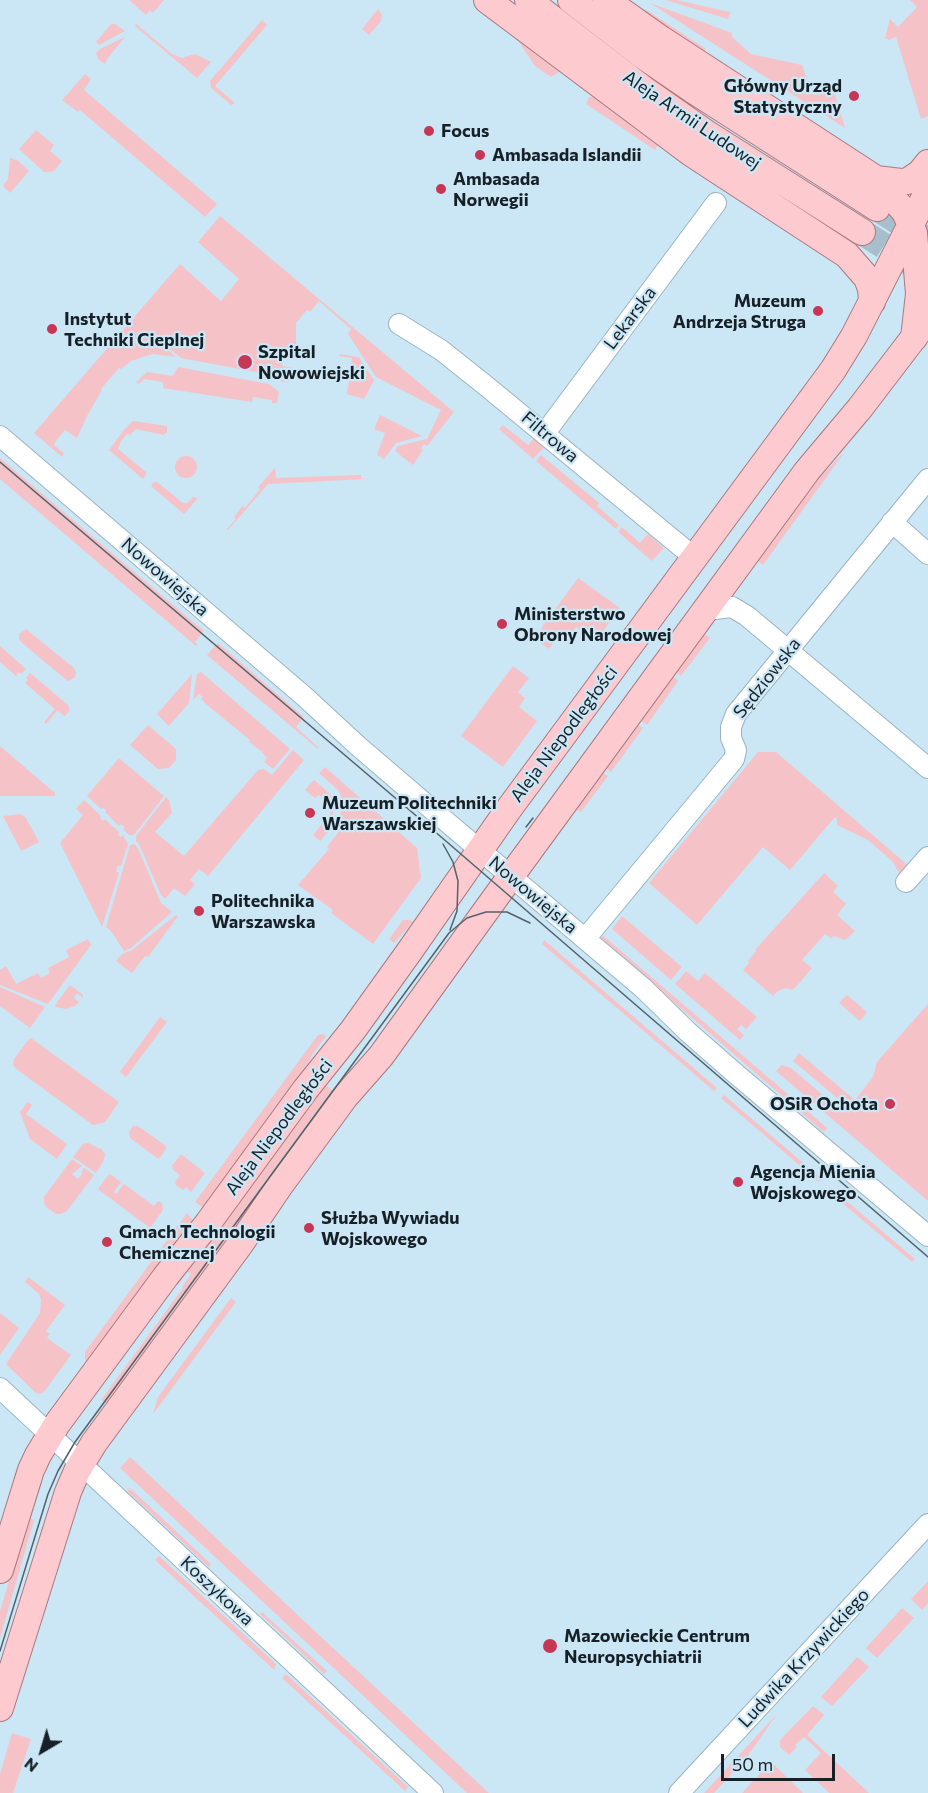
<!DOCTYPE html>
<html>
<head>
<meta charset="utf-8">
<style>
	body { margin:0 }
	#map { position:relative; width:928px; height:1793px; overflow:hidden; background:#cbe6f5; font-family:Commissioner,sans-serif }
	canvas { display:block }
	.north { position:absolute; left:12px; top:1721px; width:60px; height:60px; -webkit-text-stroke:4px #cbe6f5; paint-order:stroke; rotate:218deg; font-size:16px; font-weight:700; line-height:24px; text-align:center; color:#162026 }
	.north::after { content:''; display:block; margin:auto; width:21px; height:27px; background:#162026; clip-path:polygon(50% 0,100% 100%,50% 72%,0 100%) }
	.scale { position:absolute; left:721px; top:1754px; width:114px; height:27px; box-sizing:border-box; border:3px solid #162026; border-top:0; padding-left:8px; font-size:18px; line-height:21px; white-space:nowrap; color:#162026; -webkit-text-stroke:4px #cbe6f5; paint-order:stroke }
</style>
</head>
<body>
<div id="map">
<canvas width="928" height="1793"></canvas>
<div class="north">N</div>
<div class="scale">50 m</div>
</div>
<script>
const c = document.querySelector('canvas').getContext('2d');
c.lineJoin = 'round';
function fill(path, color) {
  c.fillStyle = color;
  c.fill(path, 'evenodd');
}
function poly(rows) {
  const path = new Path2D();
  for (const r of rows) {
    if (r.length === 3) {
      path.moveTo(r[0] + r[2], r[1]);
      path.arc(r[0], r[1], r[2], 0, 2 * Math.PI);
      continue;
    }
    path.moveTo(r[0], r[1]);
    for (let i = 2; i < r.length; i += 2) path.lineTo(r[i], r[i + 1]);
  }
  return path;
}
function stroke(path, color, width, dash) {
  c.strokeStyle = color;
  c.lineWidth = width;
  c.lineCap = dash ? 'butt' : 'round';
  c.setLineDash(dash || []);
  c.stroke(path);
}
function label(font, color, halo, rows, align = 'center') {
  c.font = font + ' Commissioner,sans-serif';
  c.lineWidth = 4.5;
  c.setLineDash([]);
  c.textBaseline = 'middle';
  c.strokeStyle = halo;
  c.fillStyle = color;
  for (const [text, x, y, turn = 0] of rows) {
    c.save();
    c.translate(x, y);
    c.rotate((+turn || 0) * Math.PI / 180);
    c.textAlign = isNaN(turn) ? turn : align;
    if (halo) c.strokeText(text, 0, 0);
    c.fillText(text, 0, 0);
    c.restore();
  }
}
const green = poly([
	[129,0,164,0,153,13,150,10,146,15],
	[666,0,676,0,730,12,728,19],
	[910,0,928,0,928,116,921,119,896,37,889,40,885,38,890,19,898,27,917,7],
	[650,3,732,33,732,37,751,54,802,65,812,94,833,88,845,128],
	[378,9,382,15,381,21,369,35,362,29],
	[645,9,706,49,701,56,647,16],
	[262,20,267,25,215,86,235,103,231,105,211,88,210,81],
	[111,24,115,24,125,31,99,45,96,42],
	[136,24,172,54,182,58,195,54,211,62,197,78,135,26],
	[125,37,107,59,105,64,98,59,96,53,100,49],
	[518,38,559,70,559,72,551,77,535,66,517,39],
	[85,74,91,79,84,90,217,204,205,217,80,110,78,112,62,100],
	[589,97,595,97,658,145,655,150,586,104],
	[36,130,54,145,50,151,62,161,55,170,50,172,44,172,19,149],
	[10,158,17,160,29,171,10,193,3,186,8,179],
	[220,216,454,412,427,446,424,444,421,448,423,450,413,465,395,451,398,446,427,439,441,410,376,377,348,334,351,329,319,301,310,312,307,310,296,323,296,351,284,350,282,366,293,368,291,381,282,382,277,376,181,358,161,342,164,338,160,335,153,343,157,347,160,343,176,357,152,354,131,361,121,369,119,368,101,389,102,390,88,414,77,438,65,430,56,441,54,445,64,453,62,457,34,433,180,264,221,301,239,279,198,242],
	[340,354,359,357,365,366,365,369,366,369,374,380,364,399,347,394,352,358,339,356],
	[178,367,269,384,279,392,277,403,272,403,272,400,253,397,252,402,163,388,163,382,144,379,139,384,136,382,147,372,173,376],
	[380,415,422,436,396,443,384,459,377,455,385,433,374,429],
	[133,421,167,426,167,433,165,433,164,435,136,429,130,435,127,434,121,441,118,449,146,472,146,475,143,479,109,450,123,431],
	[503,425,528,445,537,435,547,444,533,459,499,429],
	[846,450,763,565,756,560,808,490],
	[541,455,599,503,597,506,619,525,616,529,536,461],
	[186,467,11],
	[0,458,204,631,195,642,197,644,196,646,0,479],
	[275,468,276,478,361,475,361,478,365,479,268,484,228,530,227,529,236,519,234,517,238,512,242,506,245,508,260,489,258,487],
	[154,482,157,482,183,503,187,503,193,497,198,498,184,514,151,486],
	[622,527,640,543,648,534,664,548,652,561,618,532],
	[578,578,620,608,596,641,576,627,567,639,560,634,549,649,534,638],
	[26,629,74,668,76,673,74,678,68,681,64,678,21,642,19,639,19,634],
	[703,633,710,638,681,676,675,671],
	[218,643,304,717,296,727,319,748,318,749,207,655],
	[0,646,26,669,21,674,19,672,16,676,0,662],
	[513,666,529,678,518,692,525,698,519,707,537,721,503,767,461,736],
	[201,672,290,749,273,769,264,762,267,758,261,751,249,742,250,740,206,704,201,699,203,697,199,694,193,700,197,674],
	[30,673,68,705,70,710,65,716,57,711,46,724,44,722,55,709,25,683,28,680,26,678],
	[192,674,189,703,169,726,157,714],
	[672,676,678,681,647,725,640,720],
	[637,724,643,728,611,772,605,767],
	[148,725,176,749,176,760,169,768,158,769,130,745],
	[0,746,55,793,55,796,0,796],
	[293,750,304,760,208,876,199,869,190,880,195,884,185,896,174,888,165,899,161,895,139,844,136,841,136,836,166,797,169,800,172,813,155,832,184,856,258,770,264,769,272,775],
	[758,752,776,752,911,868,903,877,899,873,893,862,868,840,837,825,837,819,835,817,790,870,763,847,697,925,649,883],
	[119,758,164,796,134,835,129,835,123,829,125,827,121,824,119,826,105,812,106,810,103,808,101,809,87,796],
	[325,767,417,848,421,878,373,944,331,913,333,910,298,885,329,849,327,847,340,830,341,796,338,790,319,773],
	[601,772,608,776,581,812,575,808],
	[314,780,329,793,334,799,332,827,320,841,313,835,331,813,324,806,325,800,319,795,315,798,305,790],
	[84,800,101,816,100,818,103,821,105,819,119,832,118,834,121,837,123,835,128,844,121,866,117,866,116,871,119,873,102,927,60,843,83,815,76,809],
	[21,814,26,818,39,842,21,851,3,816],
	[134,844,138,848,161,903,172,912,131,948,124,951,111,931,106,927,130,845],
	[824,873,838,886,833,892,846,904,837,915,855,931,845,940,833,936,832,939,825,934,802,960,812,968,795,988,792,990,786,988,778,991,773,996,743,970,749,963,748,961,756,951,755,950],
	[176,915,178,916,148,957,145,956,132,973,116,961,122,954,132,950],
	[622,916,682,967,671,980,612,929],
	[403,920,410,920,413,922,394,943,389,939],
	[603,936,606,938,827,1128,824,1132,819,1128,603,941,601,938],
	[88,939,91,945,48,1004,0,985,0,970,6,966,16,984,38,973,41,978,50,973,48,968,69,957,66,950],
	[544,940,613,999,717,1088,714,1091,542,944],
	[686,971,698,981,705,973,757,1017,746,1029,741,1025,737,1029,744,1035,740,1040,675,984],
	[70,985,83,995,83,998,77,993,74,998,79,1002,75,1006,66,1009,56,1007,55,1005],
	[0,987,45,1007,30,1028,0,1006],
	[847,995,867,1012,860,1021,839,1003],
	[928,1004,928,1201,776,1071,782,1065,791,1068,844,1113,848,1107,793,1061,799,1053,855,1100,873,1077,877,1062],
	[160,1017,167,1022,126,1077,120,1072],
	[323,1034,326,1036,314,1052,301,1076,204,1208,195,1202,318,1035],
	[31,1038,119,1102,105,1122,99,1124,93,1125,15,1068,13,1064,14,1059,28,1040],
	[324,1084,336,1093,107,1405,101,1400,183,1288,182,1287,191,1274,187,1272,178,1285,175,1282],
	[724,1095,822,1179,819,1182,721,1098],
	[28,1102,32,1105,26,1114,67,1144,57,1159,30,1139,20,1112],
	[133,1126,138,1126,166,1146,166,1149,160,1158,157,1158,130,1138,129,1132],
	[88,1143,101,1149,105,1154,103,1162,96,1173,73,1157,83,1144],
	[181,1154,205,1173,191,1192,186,1187,183,1190,176,1185,175,1182,180,1175,173,1170,172,1166],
	[72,1159,82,1166,72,1174,78,1179,83,1173,81,1172,84,1168,94,1175,67,1211,61,1214,56,1214,46,1207,44,1203,44,1197],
	[110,1174,121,1182,114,1192,116,1194,124,1184,154,1206,158,1201,162,1203,163,1210,150,1228,98,1189,108,1175],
	[830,1187,915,1259,912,1262,827,1190],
	[187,1213,194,1222,88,1363,85,1361,85,1352],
	[28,1277,65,1305,46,1331,50,1334,47,1338,71,1355,44,1392,40,1394,36,1393,6,1364,40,1313,41,1299,39,1294,25,1282],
	[231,1298,236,1302,153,1414,158,1397],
	[0,1313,19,1328,0,1355],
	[130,1457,304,1621,489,1793,467,1793,120,1468],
	[130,1488,211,1564,209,1567,127,1491],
	[28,1518,34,1520,0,1638,0,1611],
	[159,1556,276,1664,274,1670,155,1560],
	[928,1581,928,1603,922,1610,911,1599],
	[902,1608,914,1618,877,1658,866,1648],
	[262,1612,327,1671,324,1674,260,1614],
	[857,1657,869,1667,832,1706,821,1697],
	[285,1675,287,1675,408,1787,405,1791,282,1678],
	[813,1706,824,1715,807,1735,869,1793,829,1793,805,1770,821,1753,804,1737,795,1745,797,1747,789,1755,780,1747,780,1741,783,1737],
	[777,1714,747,1757,714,1793,704,1793],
	[12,1733,31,1739,13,1793,0,1793,0,1774],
	[771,1762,803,1793,742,1793]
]);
const majorTunnel = poly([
	[877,208,928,241],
	[862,232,915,266]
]);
const minor = poly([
	[399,324,441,350,485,385,695,558],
	[545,433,716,203],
	[0,436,305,697,358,746,435,812,643,988,688,1032,736,1074,928,1236],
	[892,522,928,554],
	[706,610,732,607,747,616,928,768],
	[906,882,928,857],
	[585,939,734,759,736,750,731,738,731,727,736,714,928,479],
	[0,1388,433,1793],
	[679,1793,928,1524]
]);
const major = poly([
	[487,0,691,153,847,255,867,278,871,289,872,302],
	[528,0,646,91,706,133,862,232],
	[571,0,642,55,693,90,877,208],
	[606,0,661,39,876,179,905,212,914,233,919,294,914,338],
	[876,179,901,182,908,181,920,173,928,163],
	[0,1570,31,1470,38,1455,57,1424,166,1276,208,1223,305,1090,353,1030,409,952,508,810,833,370,854,336,928,191],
	[0,1708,68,1492,77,1471,94,1443,241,1243,281,1184,345,1097,381,1056,511,876,807,471,860,408,928,319]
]);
const tram = poly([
	[0,462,440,836,928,1257],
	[526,827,533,818],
	[443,844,453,862,458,881,457,911,450,930],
	[0,1651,48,1494,58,1471,75,1442,449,933,467,918,486,912,507,912,530,923]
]);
const markers = [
	[854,96,6,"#c73755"],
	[429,131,6,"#c73755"],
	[480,155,6,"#c73755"],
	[441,189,6,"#c73755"],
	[818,311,6,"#c73755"],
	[52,329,6,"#c73755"],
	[245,362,8,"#c73755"],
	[502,624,6,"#c73755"],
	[310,813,6,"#c73755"],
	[199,911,6,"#c73755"],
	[890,1104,6,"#c73755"],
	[738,1182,6,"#c73755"],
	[309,1228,6,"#c73755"],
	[107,1242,6,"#c73755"],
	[550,1646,8,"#c73755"]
];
const poiNames = [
	["Główny Urząd",842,86,"right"],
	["Statystyczny",842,107,"right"],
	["Focus",441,131],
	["Ambasada Islandii",492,155],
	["Ambasada",453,179],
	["Norwegii",453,200],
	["Muzeum",806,301,"right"],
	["Andrzeja Struga",806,322,"right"],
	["Instytut",64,319],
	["Techniki Cieplnej",64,340],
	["Szpital",258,352],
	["Nowowiejski",258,373],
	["Ministerstwo",514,614],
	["Obrony Narodowej",514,635],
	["Muzeum Politechniki",322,803],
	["Warszawskiej",322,824],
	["Politechnika",211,901],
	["Warszawska",211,922],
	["OSiR Ochota",878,1104,"right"],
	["Agencja Mienia",750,1172],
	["Wojskowego",750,1193],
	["Służba Wywiadu",321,1218],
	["Wojskowego",321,1239],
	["Gmach Technologii",119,1232],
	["Chemicznej",119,1253],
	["Mazowieckie Centrum",564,1636],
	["Neuropsychiatrii",564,1657]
];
const streetNames = [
	["Aleja Armii Ludowej",692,120,34],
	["Lekarska",630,318,-53],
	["Filtrowa",550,437,40],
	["Nowowiejska",165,577,41],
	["Sędziowska",767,678,-52],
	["Aleja Niepodległości",564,734,-53],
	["Nowowiejska",533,895,40],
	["Aleja Niepodległości",279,1127,-53],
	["Koszykowa",217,1591,43],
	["Ludwika Krzywickiego",804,1658,-47]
];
fill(green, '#f5c3c7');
stroke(majorTunnel, '#a7becc', 26, [26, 13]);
stroke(minor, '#9ab4c3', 22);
stroke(major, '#aa787f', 28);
stroke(minor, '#fff', 20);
stroke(major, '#fccacf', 26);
stroke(tram, '#53626b', 1.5);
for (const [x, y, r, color] of markers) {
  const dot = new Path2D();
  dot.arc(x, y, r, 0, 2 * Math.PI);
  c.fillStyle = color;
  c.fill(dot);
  stroke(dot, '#cbe6f5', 2);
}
label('bold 18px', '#162026', '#cbe6f5', poiNames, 'left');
label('18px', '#162026', '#cbe6f5', streetNames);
</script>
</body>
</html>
